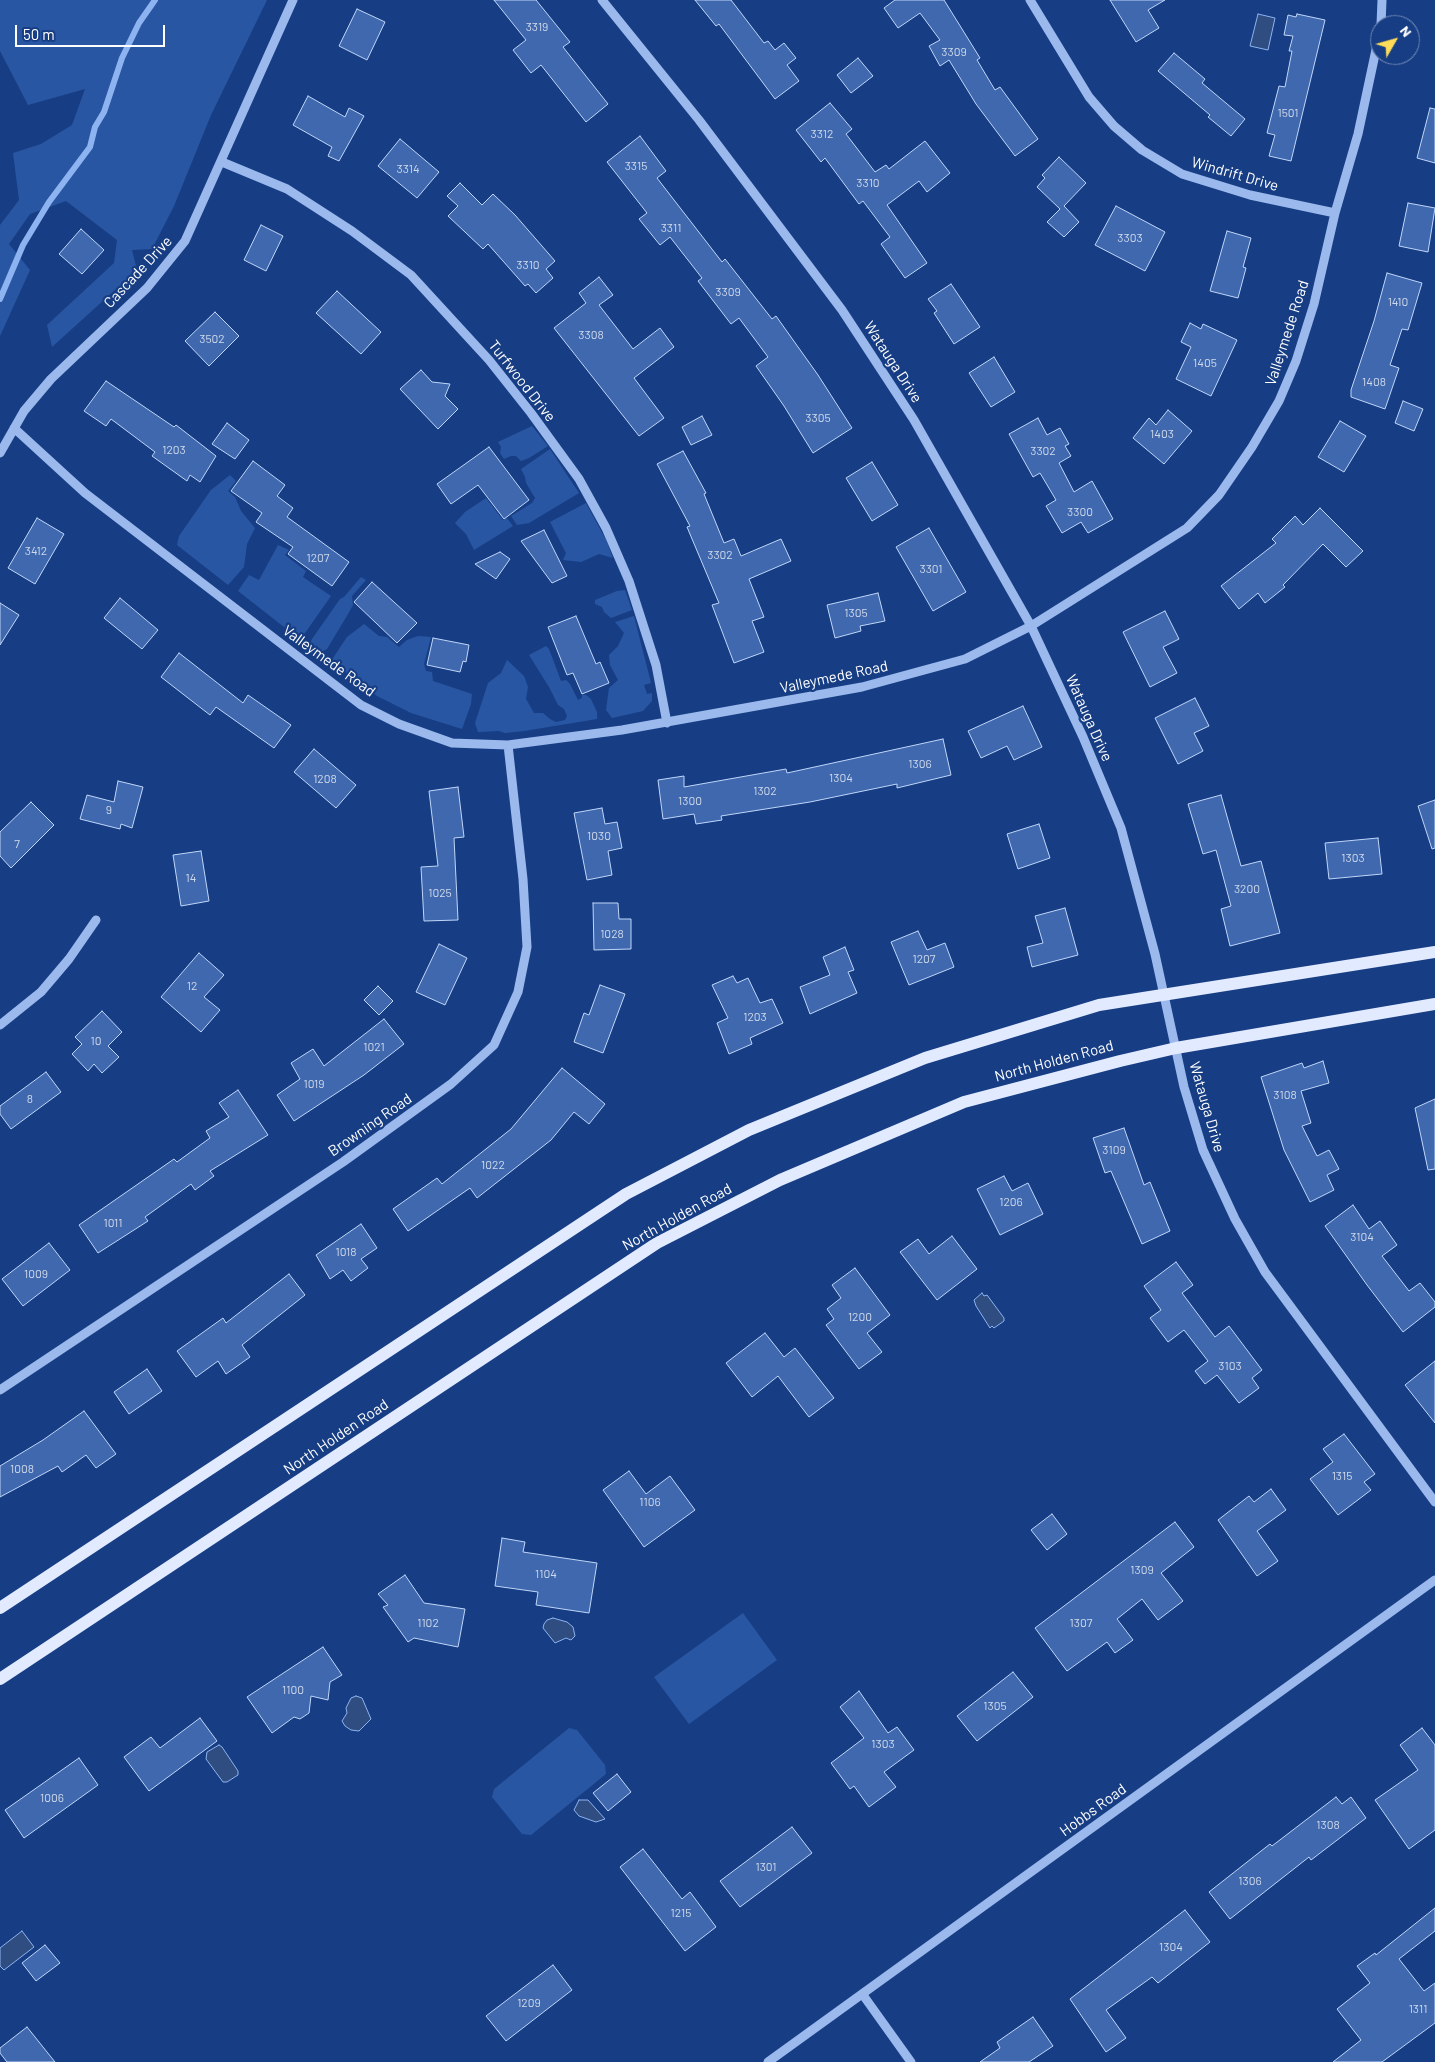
<!DOCTYPE html>
<html>
<head>
<meta charset="utf-8">
<style>
	body { margin:0 }
	#map { position:relative; width:1435px; height:2062px; overflow:hidden; background:#173e84; font-family:Barlow,sans-serif }
	canvas { display:block }
	.north { position:absolute; left:1370px; top:15px; width:50px; height:50px; box-sizing:border-box; background:#173e84; border:1px solid #748bb5; border-radius:50%; rotate:52deg; font-size:14px; font-weight:700; line-height:20px; text-align:center; color:#fff }
	.north::after { content:''; display:block; margin:auto; width:18px; height:22px; background:#ffdc57; clip-path:polygon(50% 0,100% 100%,50% 72%,0 100%) }
	.scale { position:absolute; left:15px; top:25px; width:150px; height:22px; box-sizing:border-box; border:2px solid #fff; border-top:0; padding-left:6px; font-size:15px; line-height:18px; white-space:nowrap; color:#fff; -webkit-text-stroke:4px #173e84; paint-order:stroke }
</style>
</head>
<body>
<div id="map">
<canvas width="1435" height="2062"></canvas>
<div class="north">N</div>
<div class="scale">50 m</div>
</div>
<script>
const c = document.querySelector('canvas').getContext('2d');
c.lineJoin = 'round';
function fill(path, color) {
  c.fillStyle = color;
  c.fill(path, 'evenodd');
}
function poly(rows) {
  const path = new Path2D();
  for (const r of rows) {
    path.moveTo(r[0], r[1]);
    for (let i = 2; i < r.length; i += 2) path.lineTo(r[i], r[i + 1]);
  }
  return path;
}
function stroke(path, color, width, dash) {
  c.strokeStyle = color;
  c.lineWidth = width;
  c.lineCap = dash ? 'butt' : 'round';
  c.setLineDash(dash || []);
  c.stroke(path);
}
function label(font, color, halo, rows, align = 'center') {
  c.font = font + ' Barlow,sans-serif';
  c.lineWidth = 4.5;
  c.setLineDash([]);
  c.textBaseline = 'middle';
  c.strokeStyle = halo;
  c.fillStyle = color;
  for (const [text, x, y, turn = 0] of rows) {
    c.save();
    c.translate(x, y);
    c.rotate((+turn || 0) * Math.PI / 180);
    c.textAlign = isNaN(turn) ? turn : align;
    if (halo) c.strokeText(text, 0, 0);
    c.fillText(text, 0, 0);
    c.restore();
  }
}
const green = poly([
	[0,0,267,0,211,115,174,206,152,249,132,250,137,270,52,347,47,325,114,263,117,240,66,201,30,214,9,244,30,270,0,336,0,225,19,200,13,153,41,144,72,125,85,89,28,105,0,51],
	[532,426,548,446,529,458,521,461,516,456,511,456,504,459,500,453,501,447,498,442],
	[550,449,579,493,529,523,517,525,511,516,532,503,535,498,526,483,525,477,521,469],
	[230,475,236,481,228,491,235,497,241,511,255,528,247,544,244,567,228,585,177,545,179,536,211,490],
	[486,498,503,520,507,518,513,526,474,550,466,534,455,523,465,512],
	[586,503,606,540,613,558,599,554,581,562,563,560,566,553,550,522],
	[278,545,289,550,285,555,306,571,303,577,331,596,305,633,298,638,238,591,249,575,259,580],
	[361,577,366,580,352,596,353,605,348,614,327,649,319,653,309,646,312,639,340,599,344,597],
	[625,590,632,610,611,618,604,612,602,607,595,604,595,600,617,591],
	[634,616,651,683,644,685,647,694,652,693,652,701,643,711,612,718,606,710,609,688,618,680,610,665,609,655,618,646,624,633,615,622],
	[364,624,379,636,387,637,399,647,407,640,418,636,431,637,424,664,426,671,432,672,433,681,472,694,471,704,462,729,411,713,377,696,331,661,347,637],
	[546,646,549,649,561,681,566,680,570,684,578,700,582,698,582,695,586,695,591,699,597,712,597,719,524,731,505,733,499,731,478,732,475,723,488,683,501,673,507,660,524,676,528,687,526,699,534,713,543,713,550,719,556,722,565,720,567,716,564,709,558,705,549,687,529,655],
	[743,1613,777,1660,689,1724,654,1677],
	[569,1728,577,1730,605,1765,606,1774,531,1835,522,1834,492,1797,494,1789]
]);
const water = poly([
	[1258,14,1275,18,1268,50,1250,46,1258,14],
	[982,1293,984,1296,987,1295,1004,1318,1004,1321,994,1328,992,1326,990,1328,976,1306,974,1300,982,1293],
	[553,1618,567,1622,573,1627,575,1636,571,1640,566,1638,555,1643,543,1628,544,1624,547,1620,553,1618],
	[356,1696,362,1698,371,1719,359,1731,351,1730,345,1726,342,1721,347,1713,346,1708,351,1698,356,1696],
	[219,1745,222,1747,238,1771,238,1775,227,1782,223,1782,206,1759,207,1752,219,1745],
	[579,1800,588,1800,605,1819,596,1822,579,1816,574,1810,579,1800],
	[22,1931,34,1947,4,1970,0,1966,0,1948,22,1931]
]);
const stream = poly([
	[0,299,23,245,49,202,90,147,95,127,104,112,122,58,139,23,155,0]
]);
const building = poly([
	[494,0,536,0,570,42,563,47,608,104,586,122,541,65,531,73,513,50,526,40,494,0],
	[695,0,731,0,764,43,768,41,775,50,784,43,796,58,787,65,799,81,775,99,719,24,716,26,695,0],
	[895,0,944,0,980,58,977,60,995,90,1000,87,1038,139,1015,156,976,104,949,60,940,66,929,46,940,40,920,13,898,28,884,8,895,0],
	[1110,0,1165,0,1148,10,1159,28,1136,42,1110,0],
	[357,9,385,22,367,60,339,46,357,9],
	[1297,14,1325,20,1291,161,1269,156,1275,135,1267,133,1279,86,1285,87,1292,51,1289,51,1293,36,1284,35,1288,15,1296,17,1297,14],
	[1174,53,1205,79,1202,83,1245,119,1231,136,1208,117,1210,115,1158,71,1174,53],
	[858,58,873,76,851,93,837,75,858,58],
	[308,96,345,117,349,108,364,116,339,161,328,156,332,147,293,125,308,96],
	[830,103,852,129,846,134,875,172,886,165,889,169,925,141,950,173,927,192,919,181,887,205,927,263,905,278,881,244,890,237,863,201,859,204,825,158,821,162,796,130,830,103],
	[1430,108,1435,109,1435,163,1417,158,1430,108],
	[640,136,666,171,657,178,722,262,725,259,772,319,776,316,818,375,852,428,813,453,784,406,756,366,768,357,739,318,731,324,698,281,702,278,670,237,660,245,639,219,647,213,607,162,640,136],
	[400,139,439,172,417,198,378,166,400,139],
	[1059,157,1086,183,1064,206,1079,222,1064,237,1047,222,1060,209,1037,187,1045,178,1042,175,1059,157],
	[460,183,482,205,493,194,515,215,555,261,546,269,553,278,536,293,528,284,525,286,488,244,483,249,448,216,458,206,447,196,460,183],
	[1408,203,1435,208,1428,252,1399,246,1408,203],
	[1116,206,1165,232,1145,271,1095,245,1116,206],
	[261,225,283,236,266,271,244,260,261,225],
	[81,229,104,250,82,274,59,254,81,229],
	[1227,231,1251,238,1243,267,1246,268,1238,298,1210,291,1227,231],
	[1387,273,1422,283,1408,330,1402,329,1390,365,1399,368,1385,409,1351,397,1351,390,1374,321,1387,273],
	[599,277,613,295,599,305,633,349,660,328,674,347,634,378,664,418,639,436,554,328,586,303,579,293,599,277],
	[951,284,980,327,954,344,934,313,937,311,928,299,951,284],
	[337,291,381,332,361,354,316,313,337,291],
	[215,312,239,336,209,366,185,341,215,312],
	[1190,323,1201,329,1203,324,1237,340,1211,396,1176,379,1191,347,1181,342,1190,323],
	[994,357,1015,392,991,407,969,373,994,357],
	[421,370,432,382,450,384,445,396,458,409,438,429,400,389,421,370],
	[106,381,174,427,176,425,216,456,200,482,190,475,187,481,152,456,155,452,111,419,106,426,84,411,106,381],
	[1403,401,1423,409,1414,431,1395,423,1403,401],
	[1168,410,1192,431,1164,464,1133,438,1149,418,1156,425,1168,410],
	[702,416,712,435,691,445,682,427,702,416],
	[1038,418,1047,435,1060,428,1069,444,1065,446,1071,456,1059,463,1074,492,1092,481,1113,519,1088,533,1081,522,1062,533,1046,506,1056,500,1040,473,1033,477,1009,434,1038,418],
	[1340,421,1366,436,1344,472,1318,457,1340,421],
	[227,423,249,440,235,459,212,444,227,423],
	[489,447,529,500,504,519,478,485,451,504,437,484,489,447],
	[683,451,706,493,704,494,724,543,734,539,741,556,781,539,791,561,749,579,764,617,752,621,764,652,734,663,712,605,719,603,687,527,690,526,657,464,683,451],
	[253,461,285,485,277,496,293,508,287,517,349,562,332,586,288,554,293,547,256,522,262,513,231,491,253,461],
	[872,462,898,505,872,521,846,478,872,462],
	[1320,508,1363,551,1346,567,1323,544,1283,585,1285,587,1265,603,1258,593,1239,609,1221,586,1276,543,1272,539,1295,516,1303,525,1320,508],
	[37,518,64,534,35,584,8,568,37,518],
	[929,528,966,592,933,611,896,547,929,528],
	[544,530,567,576,552,583,521,541,544,530],
	[500,552,510,559,496,579,475,564,500,552],
	[372,582,417,623,397,643,354,602,372,582],
	[878,593,885,621,860,626,861,631,835,638,827,605,878,593],
	[120,598,158,630,142,649,104,618,120,598],
	[0,603,19,615,0,645,0,603],
	[1165,611,1179,639,1163,647,1177,673,1150,687,1123,632,1165,611],
	[576,616,596,664,600,662,609,683,582,694,573,673,567,675,548,627,576,616],
	[433,638,469,645,466,662,463,661,460,672,427,665,433,638],
	[179,653,243,703,248,695,291,725,274,748,216,707,210,715,161,677,179,653],
	[1195,698,1209,726,1194,733,1203,751,1178,764,1155,718,1195,698],
	[1023,706,1042,747,1014,760,1007,746,981,758,968,731,1023,706],
	[943,739,951,775,897,788,897,784,810,802,721,816,722,820,696,824,694,814,663,819,658,780,684,776,684,787,786,769,787,773,943,739],
	[314,749,356,785,336,808,294,772,314,749],
	[118,781,143,787,132,828,121,824,120,829,80,819,87,795,114,802,118,781],
	[458,787,464,837,454,838,458,920,424,921,421,867,438,866,429,791,458,787],
	[1221,795,1241,866,1261,861,1280,933,1230,946,1221,909,1231,906,1216,850,1203,854,1188,804,1221,795],
	[1435,800,1435,848,1432,849,1418,806,1435,800],
	[31,802,54,825,11,868,0,856,0,832,31,802],
	[602,808,605,824,617,822,622,848,608,851,612,875,587,880,574,813,602,808],
	[1039,824,1050,858,1018,869,1007,834,1039,824],
	[1378,838,1382,874,1329,879,1325,843,1378,838],
	[201,851,209,901,181,906,173,855,201,851],
	[593,903,618,903,619,919,631,919,631,949,594,950,593,903],
	[1065,908,1078,955,1032,967,1027,947,1043,943,1035,916,1065,908],
	[918,931,927,950,945,943,954,967,909,985,891,942,918,931],
	[439,944,467,958,445,1005,416,992,439,944],
	[845,947,854,970,848,972,857,993,810,1014,800,987,830,975,823,957,845,947],
	[199,953,224,975,204,997,220,1010,201,1032,161,997,199,953],
	[733,976,737,983,748,978,760,1003,772,999,783,1023,750,1038,752,1044,729,1054,717,1023,728,1018,712,985,733,976],
	[600,985,625,994,603,1053,574,1042,584,1013,589,1015,600,985],
	[378,986,393,1001,379,1015,364,1000,378,986],
	[102,1011,122,1032,108,1046,119,1057,102,1073,94,1064,88,1071,72,1054,82,1044,75,1037,102,1011],
	[384,1019,404,1044,364,1075,294,1121,277,1095,300,1079,291,1063,313,1049,324,1066,384,1019],
	[1323,1061,1329,1083,1301,1091,1311,1123,1302,1126,1317,1156,1329,1150,1339,1169,1327,1175,1334,1190,1310,1202,1284,1150,1261,1077,1302,1063,1304,1068,1323,1061],
	[562,1068,605,1104,589,1124,574,1112,551,1140,477,1198,470,1188,408,1231,393,1209,437,1178,442,1184,511,1129,562,1068],
	[46,1072,61,1092,11,1129,0,1114,0,1106,46,1072],
	[238,1090,268,1135,210,1171,214,1176,195,1190,191,1184,145,1217,148,1221,98,1253,79,1225,174,1159,177,1162,210,1138,206,1131,229,1117,219,1103,238,1090],
	[1435,1099,1435,1169,1428,1170,1415,1108,1435,1099],
	[1124,1128,1144,1185,1150,1182,1170,1231,1142,1244,1111,1171,1105,1173,1093,1138,1124,1128],
	[1004,1176,1012,1191,1028,1183,1043,1214,1000,1235,977,1189,1004,1176],
	[1353,1205,1369,1229,1380,1221,1397,1245,1382,1256,1409,1291,1420,1283,1435,1302,1435,1307,1403,1332,1367,1285,1325,1226,1353,1205],
	[361,1224,377,1248,361,1259,368,1268,351,1281,343,1270,330,1279,316,1255,361,1224],
	[952,1236,977,1269,937,1300,900,1252,918,1239,929,1254,952,1236],
	[49,1243,70,1270,23,1306,2,1279,49,1243],
	[1176,1262,1193,1285,1182,1293,1215,1337,1229,1326,1262,1370,1252,1378,1259,1388,1239,1403,1217,1375,1205,1384,1195,1371,1208,1361,1184,1330,1168,1342,1150,1318,1161,1310,1144,1286,1176,1262],
	[855,1268,890,1315,867,1333,882,1352,859,1369,826,1325,834,1319,827,1309,841,1298,832,1285,855,1268],
	[289,1274,305,1295,242,1345,250,1357,226,1374,218,1361,196,1377,177,1351,223,1318,226,1323,289,1274],
	[765,1333,784,1357,795,1348,834,1398,809,1417,778,1376,752,1397,726,1363,765,1333],
	[1435,1361,1435,1423,1405,1385,1435,1361],
	[147,1369,162,1391,129,1414,114,1392,147,1369],
	[84,1411,116,1454,96,1468,86,1455,62,1472,58,1466,0,1497,0,1466,43,1440,84,1411],
	[1344,1434,1375,1474,1364,1482,1371,1490,1338,1515,1310,1479,1333,1462,1323,1449,1344,1434],
	[629,1471,646,1494,670,1476,695,1510,644,1547,603,1490,629,1471],
	[1271,1489,1286,1510,1257,1531,1278,1561,1257,1576,1218,1520,1249,1496,1254,1502,1271,1489],
	[1052,1514,1067,1534,1047,1550,1031,1530,1052,1514],
	[1175,1522,1194,1547,1161,1573,1183,1601,1158,1620,1142,1599,1117,1619,1133,1640,1115,1653,1107,1642,1067,1671,1035,1628,1175,1522],
	[502,1538,525,1542,523,1552,597,1563,589,1613,536,1605,538,1592,495,1586,502,1538],
	[405,1575,424,1603,465,1609,458,1647,414,1638,408,1642,383,1607,388,1605,378,1594,405,1575],
	[323,1647,342,1675,330,1682,328,1700,311,1696,309,1713,300,1719,294,1717,272,1733,247,1697,323,1647],
	[1013,1672,1033,1697,977,1741,957,1716,1013,1672],
	[859,1691,888,1733,897,1727,914,1750,884,1772,896,1787,869,1807,854,1786,850,1789,831,1763,864,1738,840,1707,859,1691],
	[200,1718,217,1741,149,1791,124,1757,151,1737,160,1748,200,1718],
	[1422,1728,1435,1745,1435,1830,1409,1849,1375,1800,1418,1770,1400,1745,1422,1728],
	[79,1758,98,1785,24,1838,5,1810,79,1758],
	[617,1774,631,1792,608,1811,593,1793,617,1774],
	[1336,1797,1342,1804,1351,1797,1366,1818,1311,1860,1309,1857,1230,1919,1209,1892,1270,1844,1272,1846,1336,1797],
	[792,1827,812,1853,740,1907,720,1881,792,1827],
	[643,1849,682,1899,690,1892,716,1927,685,1951,620,1867,643,1849],
	[1435,1908,1435,1931,1399,1959,1424,1991,1435,1983,1435,2023,1382,2062,1333,2062,1361,2040,1337,2009,1370,1983,1357,1966,1375,1953,1376,1955,1435,1908],
	[1185,1910,1210,1942,1158,1983,1152,1977,1106,2010,1126,2038,1106,2052,1070,1999,1185,1910],
	[45,1945,60,1963,36,1981,22,1963,45,1945],
	[553,1965,572,1990,506,2041,486,2016,553,1965],
	[1033,2017,1053,2046,1029,2062,980,2062,1000,2048,997,2042,1033,2017],
	[27,2027,55,2062,7,2062,0,2053,0,2048,27,2027]
]);
const minor = poly([
	[602,0,699,120,842,310,914,420,1031,626,1083,737,1121,828,1155,954,1184,1087,1203,1150,1235,1219,1265,1272,1435,1502],
	[1030,0,1089,97,1114,126,1142,150,1182,174,1250,195,1335,213],
	[1381,25,1382,0],
	[222,162,287,189,352,231,411,275,489,360,531,413,579,479,606,528,629,581,656,665,667,723],
	[14,428,85,493,361,705,399,724,452,743,508,745,622,730,862,687,965,659,1031,626,1187,528,1219,495,1252,447,1279,401,1296,361,1314,304,1335,213,1358,134,1380,31],
	[0,453,24,411,51,379,147,288,185,241,293,0],
	[0,1025,41,992,69,959,96,920],
	[0,1390,343,1162,451,1084,494,1045,518,992,527,947,523,879,508,745],
	[863,1995,911,2062],
	[768,2062,1435,1580]
]);
const major = poly([
	[0,1608,626,1194,749,1130,925,1058,1099,1005,1435,952],
	[0,1679,657,1243,780,1180,964,1102,1120,1061,1176,1048,1435,1004]
]);
const numberNames = [
	["3319",537,27],
	["3309",954,52],
	["1501",1288,113],
	["3312",822,134],
	["3315",636,166],
	["3314",408,169],
	["3310",868,183],
	["3311",671,228],
	["3303",1130,238],
	["3310",528,265],
	["3309",728,292],
	["1410",1398,302],
	["3308",591,335],
	["3502",212,339],
	["1405",1205,363],
	["1408",1374,382],
	["3305",818,418],
	["1403",1162,434],
	["1203",174,450],
	["3302",1043,451],
	["3300",1080,512],
	["3412",36,551],
	["3302",720,555],
	["1207",318,558],
	["3301",931,569],
	["1305",856,613],
	["1306",920,764],
	["1304",841,778],
	["1208",325,779],
	["1302",765,791],
	["1300",690,801],
	["9",109,810],
	["1030",599,836],
	["7",17,844],
	["1303",1353,858],
	["14",191,878],
	["3200",1247,889],
	["1025",440,893],
	["1028",612,934],
	["1207",924,959],
	["12",192,986],
	["1203",755,1017],
	["10",96,1041],
	["1021",374,1047],
	["1019",314,1084],
	["3108",1285,1095],
	["8",30,1099],
	["3109",1114,1150],
	["1022",493,1165],
	["1206",1011,1202],
	["1011",113,1223],
	["3104",1362,1237],
	["1018",346,1252],
	["1009",36,1274],
	["1200",860,1317],
	["3103",1230,1366],
	["1008",22,1469],
	["1315",1342,1476],
	["1106",650,1502],
	["1309",1142,1570],
	["1104",546,1574],
	["1102",428,1623],
	["1307",1081,1623],
	["1100",293,1690],
	["1305",995,1706],
	["1303",883,1744],
	["1006",52,1798],
	["1308",1328,1825],
	["1301",766,1867],
	["1306",1250,1881],
	["1215",681,1913],
	["1304",1171,1947],
	["1209",529,2003],
	["1311",1418,2009]
];
const streetNames = [
	["Windrift Drive",1235,174,16],
	["Cascade Drive",138,272,-47],
	["Valleymede Road",1287,333,-72],
	["Watauga Drive",893,362,57],
	["Turfwood Drive",522,381,52],
	["Valleymede Road",329,661,36],
	["Valleymede Road",834,677,-12],
	["Watauga Drive",1089,718,66],
	["North Holden Road",1054,1061,-15],
	["Watauga Drive",1207,1107,74],
	["Browning Road",370,1125,-35],
	["North Holden Road",677,1217,-29],
	["North Holden Road",336,1437,-34],
	["Hobbs Road",1093,1810,-36]
];
fill(green, '#2956a3');
fill(water, '#304d81');
stroke(water, '#8db3f0', 1);
stroke(stream, '#8db3f0', 6);
fill(building, '#3f68ae');
stroke(building, '#c0d6f9', 1);
stroke(minor, '#9bb9ed', 9);
stroke(major, '#e1eaff', 12);
label('12px', '#cfd9eb', null, numberNames);
label('15px', '#fff', '#173e84', streetNames);
</script>
</body>
</html>
